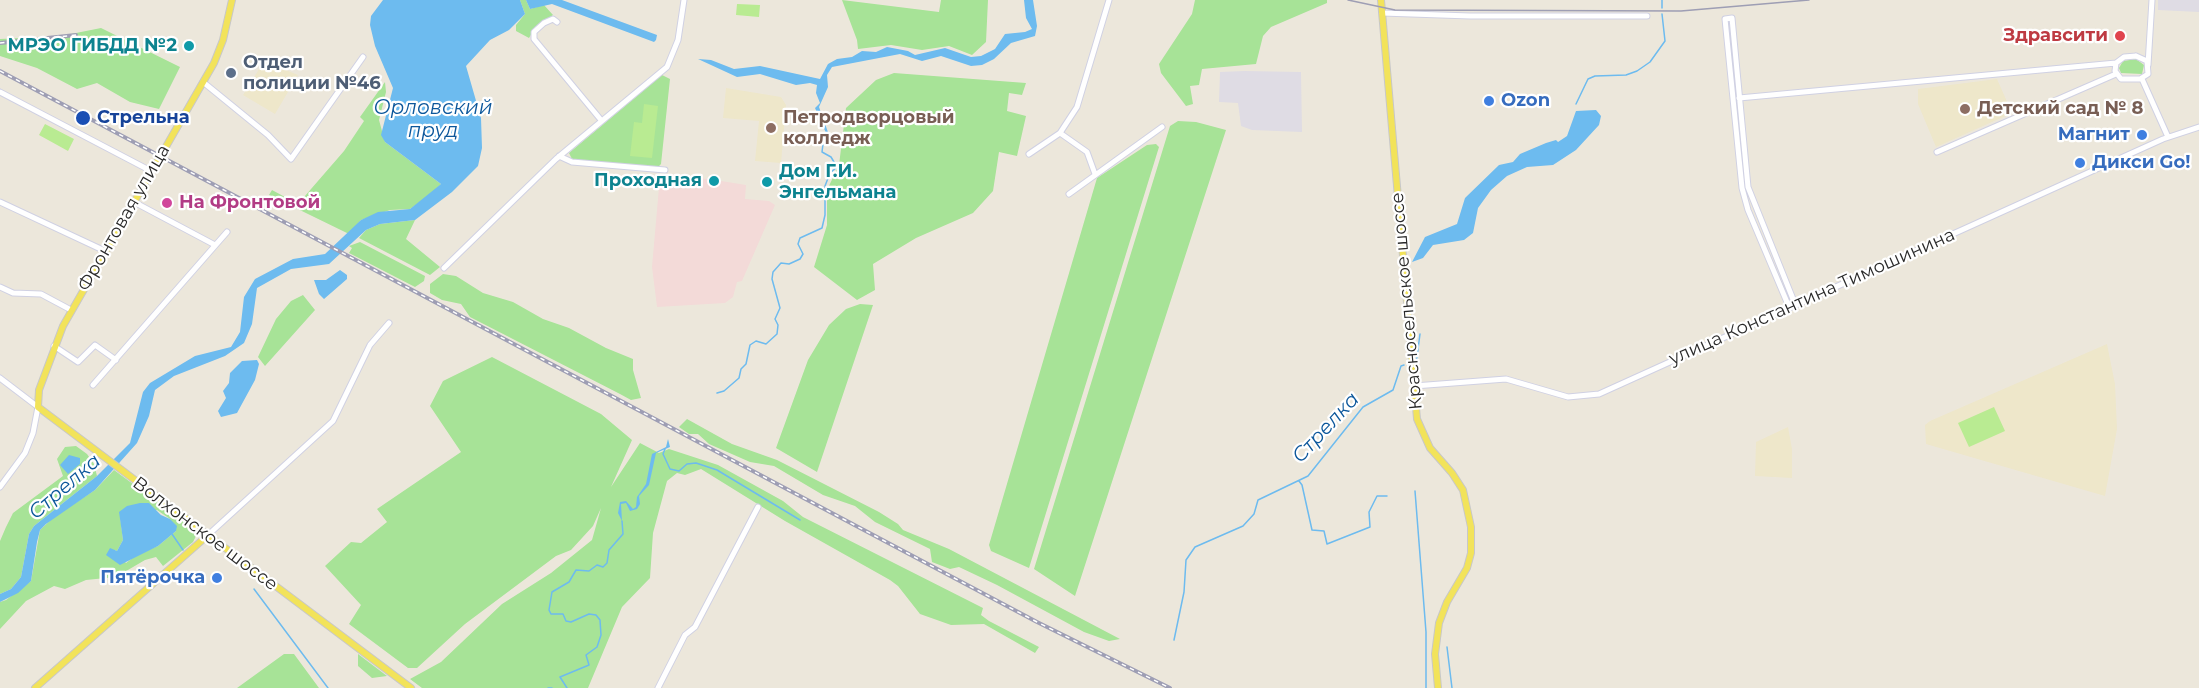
<!DOCTYPE html>
<html>
<head>
<meta charset="utf-8">
<style>
	body { margin:0 }
	canvas { display:block; background:#ece7db }
</style>
</head>
<body>
<canvas width="2199" height="688"></canvas>
<script>
const c = document.querySelector('canvas').getContext('2d');
c.lineJoin = 'round';
function fill(path, color) {
  c.fillStyle = color;
  c.fill(path, 'evenodd');
}
function poly(rows) {
  const path = new Path2D();
  for (const r of rows) {
    path.moveTo(r[0], r[1]);
    for (let i = 2; i < r.length; i += 2) path.lineTo(r[i], r[i + 1]);
  }
  return path;
}
function stroke(path, color, width, dash) {
  c.strokeStyle = color;
  c.lineWidth = width;
  c.lineCap = dash ? 'butt' : 'round';
  c.setLineDash(dash || []);
  c.stroke(path);
}
function label(font, color, halo, rows, align = 'center') {
  c.font = font + ' Montserrat,sans-serif';
  c.lineWidth = 4.5;
  c.setLineDash([]);
  c.textBaseline = 'middle';
  c.strokeStyle = halo;
  c.fillStyle = color;
  for (const [text, x, y, turn = 0] of rows) {
    c.save();
    c.translate(x, y);
    c.rotate((+turn || 0) * Math.PI / 180);
    c.textAlign = isNaN(turn) ? turn : align;
    if (halo) c.strokeText(text, 0, 0);
    c.fillText(text, 0, 0);
    c.restore();
  }
}
const industrial = poly([
	[2158,0,2199,0,2199,12,2158,10],
	[1244,71,1301,72,1302,132,1252,130,1241,126,1238,103,1219,102,1220,72]
]);
const education = poly([
	[264,61,298,75,275,114,243,95],
	[1997,79,2012,113,1936,147,1918,104,1918,89],
	[726,88,781,97,786,105,781,163,755,161,759,121,723,118],
	[2107,344,2115,384,2117,429,2105,496,1926,444,1925,425,1930,421],
	[1788,427,1792,449,1792,478,1755,476,1756,442]
]);
const medical = poly([
	[660,176,709,179,746,185,745,199,769,201,775,205,742,281,737,282,733,297,725,303,657,307,652,267]
]);
const green = poly([
	[520,0,526,0,530,9,544,5,553,15,535,28,529,38,516,31,516,25,525,14],
	[842,0,939,12,941,0,988,0,986,42,972,55,949,46,922,50,891,45,858,49,857,40],
	[1195,0,1327,0,1327,3,1271,27,1263,36,1256,64,1202,69,1199,85,1190,86,1193,104,1186,106,1161,73,1159,64,1192,14],
	[101,28,180,67,159,109,130,102,97,83,77,89,37,68,0,56,0,39,61,36],
	[2136,59,2144,65,2142,74,2121,73,2119,68,2123,61],
	[894,73,1026,83,1022,95,1009,93,1007,111,1026,116,1017,156,999,152,993,191,973,213,916,238,873,264,875,290,857,300,814,267,827,225,827,190,839,165,846,108,876,80],
	[662,75,670,79,661,164,658,167,572,159,569,153],
	[385,82,386,92,379,120,385,142,441,184,434,192,410,209,390,210,361,220,349,234,269,195,272,190,298,204,344,151,364,121,360,117],
	[1178,121,1196,122,1226,130,1075,596,1034,569,1170,126],
	[1156,144,1159,147,1029,568,991,551,989,545,1097,178,1147,145],
	[415,220,406,239,440,267,430,275,359,238,366,230,380,224],
	[360,242,425,276,424,281,415,287,349,253,352,248,349,246],
	[443,274,456,276,483,293,513,302,543,319,569,328,606,348,633,359,633,370,641,398,631,400,620,394,470,317,461,304,442,300,430,293,430,284],
	[303,295,315,310,265,366,258,357,276,319,291,301],
	[860,304,873,305,817,472,776,448,808,360,829,325,846,309],
	[492,357,601,414,632,440,611,487,640,443,659,453,669,449,718,465,783,501,803,517,983,608,981,615,989,621,1039,647,1035,653,984,624,951,625,920,614,898,586,890,580,785,521,701,469,685,475,677,473,667,481,653,533,650,578,622,607,588,688,422,688,410,679,441,662,502,604,551,573,592,540,601,508,593,526,571,550,556,556,465,624,417,668,408,668,349,624,361,605,325,566,351,542,361,543,387,522,377,509,461,452,430,406,443,381],
	[687,419,732,444,777,460,879,512,898,524,903,530,949,549,1120,639,1109,641,1084,632,997,585,959,567,950,569,932,562,930,549,875,522,855,506,823,495,774,466,750,462,709,444,698,434,689,434,679,427],
	[76,446,87,454,94,464,97,476,34,526,29,534,21,577,11,589,0,594,0,541,6,527,13,513,63,476,57,459,65,447],
	[114,470,191,527,196,536,193,542,163,566,156,557,145,560,116,577,86,580,65,589,54,586,26,601,0,629,0,602,6,600,31,581,40,530,54,517,95,490],
	[157,510,170,519,176,531,158,546,138,554,126,563,114,550,117,551,123,540,120,516],
	[284,654,294,654,319,688,237,688],
	[358,654,387,676,372,678,358,666]
]);
const pitch = poly([
	[737,4,760,5,759,17,736,15],
	[644,104,658,106,652,158,630,156,634,122,642,123],
	[45,124,74,139,68,151,39,135],
	[1994,407,2005,431,1969,447,1958,423]
]);
const water = poly([
	[383,0,520,0,525,14,509,30,490,40,466,66,481,118,482,148,478,166,452,192,415,220,380,224,366,230,329,264,291,269,257,288,252,324,244,343,225,356,174,376,155,390,149,416,137,443,95,490,46,524,40,530,37,542,31,581,18,593,0,602,0,594,11,589,21,577,29,534,34,526,97,476,130,443,143,392,150,383,195,356,231,347,240,332,244,297,255,279,293,259,325,254,361,220,378,212,410,209,441,184,385,142,381,135,393,88,375,46,370,25,371,16],
	[526,0,562,0,657,35,656,40,654,42,552,4,530,9],
	[1024,0,1033,0,1037,26,1035,36,1011,43,994,59,982,65,971,66,941,56,922,61,900,54,832,67,827,75,828,87,819,107,829,135,823,143,826,133,815,108,820,103,816,93,817,85,810,83,796,85,760,74,737,77,698,59,711,60,734,69,760,66,820,79,828,64,837,59,852,57,862,51,876,52,887,47,908,51,915,55,945,48,971,57,981,56,995,49,1005,34,1025,32,1032,29,1026,18],
	[1596,110,1601,116,1599,125,1576,150,1553,165,1527,167,1507,176,1491,190,1478,208,1473,233,1464,240,1433,245,1423,258,1412,262,1425,237,1457,224,1465,198,1499,165,1513,162,1520,154,1546,143,1556,140,1558,142,1567,136,1576,111],
	[340,270,347,275,347,279,324,299,319,294,314,280,326,280],
	[257,360,259,364,255,380,237,413,221,417,218,411,226,398,223,391,229,383,230,373,242,361],
	[668,439,670,447,656,453,649,485,639,496,640,504,637,509,630,511,626,503,621,504,622,521,618,513,620,502,626,501,633,509,636,507,637,497,646,484,652,454,666,447],
	[69,455,80,458,80,464,68,474,60,465],
	[140,503,149,503,161,515,170,519,177,526,176,531,158,546,120,565,106,555,110,548,117,551,123,540,119,512,127,506]
]);
const stream = poly([
	[1662,8,1662,0],
	[1576,104,1588,79,1595,76,1626,75,1637,71,1650,62,1665,41,1662,14],
	[1416,364,1420,334],
	[717,393,724,391,739,378,741,369,746,364,750,345,756,341,766,344,777,334,778,325,775,319,780,308,772,279,773,272,781,263,789,264,800,259,803,254,798,244,800,238,822,228,825,215,825,186,830,173,837,167,831,157,822,152,823,144],
	[665,449,663,454,670,469,679,471,687,464,696,463,717,470,800,520],
	[1299,481,1302,485,1312,530,1324,531,1327,544,1370,527,1369,512,1377,496,1387,496],
	[1415,491,1426,632,1426,688],
	[172,534,183,550],
	[254,589,328,688],
	[1174,640,1184,592,1186,560,1195,547,1243,526,1254,514,1258,500,1308,476,1363,407,1393,390,1401,366,1404,365],
	[1447,647,1452,688],
	[548,688,552,688],
	[567,688,560,677,589,665,586,655,597,647,601,635,600,620,596,615,589,614,571,622,566,621,563,614,551,614,549,610,552,592,569,582,576,570,589,571,597,565,603,567,607,563,609,550,623,534,622,521]
]);
const minor = poly([
	[1382,13,1470,16,1647,16],
	[557,22,553,19,544,23,534,32,534,39,601,120],
	[2136,56,2147,61,2148,74,2140,79,2121,79,2115,71,2116,63,2124,57,2136,56],
	[2148,65,2152,0],
	[2142,79,2168,137],
	[203,82,268,135,291,159,363,57],
	[0,92,151,171],
	[1739,98,2116,63],
	[1060,133,1087,152,1095,174],
	[1937,152,2116,74],
	[1029,154,1060,133,1077,107,1109,0],
	[559,156,572,162,665,170],
	[1069,194,1162,127],
	[0,202,105,251],
	[134,202,215,245],
	[444,268,556,159,667,67,678,40,684,0],
	[0,287,13,293,41,294,71,310],
	[1789,307,1748,210,1742,188,1725,19,1732,18,1748,187,1795,304],
	[54,346,78,362,95,345,116,360],
	[0,378,38,407,33,433,25,453,0,487],
	[93,385,227,232],
	[1414,386,1506,379,1568,397,1599,394,2163,139,2199,127],
	[208,535,333,421,370,345,389,323],
	[658,688,685,635,695,627,758,507]
]);
const major = poly([
	[232,0,223,40,214,63,63,326,39,390,38,407,411,688],
	[1381,0,1417,419,1430,448,1452,473,1463,490,1471,527,1471,553,1467,568,1447,602,1439,623,1435,654,1438,688],
	[35,688,208,535]
]);
const tram = poly([
	[1348,0,1395,10,1681,11,1809,0]
]);
const rail = poly([
	[0,43,76,35],
	[0,71,1037,622,1170,688]
]);
const markers = [
	[2120,36,6,"#e0444e"],
	[189,46,6,"#0f9aa8"],
	[231,73,6,"#5c6f8a"],
	[1489,101,6,"#3f7fe0"],
	[1965,109,6,"#8d6e63"],
	[83,118,8,"#1a4fb4"],
	[771,128,6,"#8d6e63"],
	[2142,135,6,"#3f7fe0"],
	[2080,163,6,"#3f7fe0"],
	[714,181,6,"#0f9aa8"],
	[767,182,6,"#0f9aa8"],
	[167,203,6,"#d1479c"],
	[217,578,6,"#3f7fe0"]
];
const healthNames = [
	["Здравсити",2108,36]
];
const cultureNames = [
	["МРЭО ГИБДД №2",177,46],
	["Дом Г.И.",779,172,"left"],
	["Энгельмана",779,193,"left"],
	["Проходная",702,181]
];
const serviceNames = [
	["Отдел",243,63],
	["полиции №46",243,84]
];
const shopNames = [
	["Ozon",1501,101],
	["Магнит",2130,135,"right"],
	["Дикси Go!",2092,163],
	["Пятёрочка",205,578,"right"]
];
const educationNames = [
	["Детский сад № 8",1977,109],
	["Петродворцовый",783,118],
	["колледж",783,139]
];
const transitNames = [
	["Стрельна",97,118]
];
const hotelNames = [
	["На Фронтовой",179,203]
];
const streetNames = [
	["Фронтовая улица",124,218,-60],
	["улица Константина Тимошинина",1812,297,-24],
	["Красносельское шоссе",1407,301,-95],
	["Волхонское шоссе",205,534,37]
];
const waterNames = [
	["Орловский",433,108],
	["пруд",433,131],
	["Стрелка",1326,428,-47],
	["Стрелка",65,487,-41]
];
fill(industrial, '#dfdce4');
fill(education, '#eee7ca');
fill(medical, '#f3dad8');
fill(green, '#a7e397');
fill(pitch, '#b9eb92');
fill(water, '#6dbbef');
stroke(stream, '#6dbbef', 1.5);
stroke(minor, '#d0d1e3', 7);
stroke(major, '#c8c8c8', 8);
stroke(minor, '#fff', 5);
stroke(major, '#f2e35a', 6);
stroke(tram, '#9e9eb4', 1.5);
stroke(rail, '#9e9eb4', 4);
stroke(rail, '#fff', 1.5, [4.5]);
for (const [x, y, r, color] of markers) {
  const dot = new Path2D();
  dot.arc(x, y, r, 0, 2 * Math.PI);
  c.fillStyle = color;
  c.fill(dot);
  stroke(dot, '#fff', 2);
}
label('bold 18px', '#be3a42', '#fff', healthNames, 'right');
label('bold 18px', '#0d838f', '#fff', cultureNames, 'right');
label('bold 18px', '#4e5e75', '#fff', serviceNames, 'left');
label('bold 18px', '#366cbe', '#fff', shopNames, 'left');
label('bold 18px', '#785e54', '#fff', educationNames, 'left');
label('bold 18px', '#164399', '#fff', transitNames, 'left');
label('bold 18px', '#b23c85', '#fff', hotelNames, 'left');
label('18px', '#2a2a2a', '#fff', streetNames);
label('italic 20px', '#0c579b', '#fff', waterNames);
</script>
</body>
</html>
